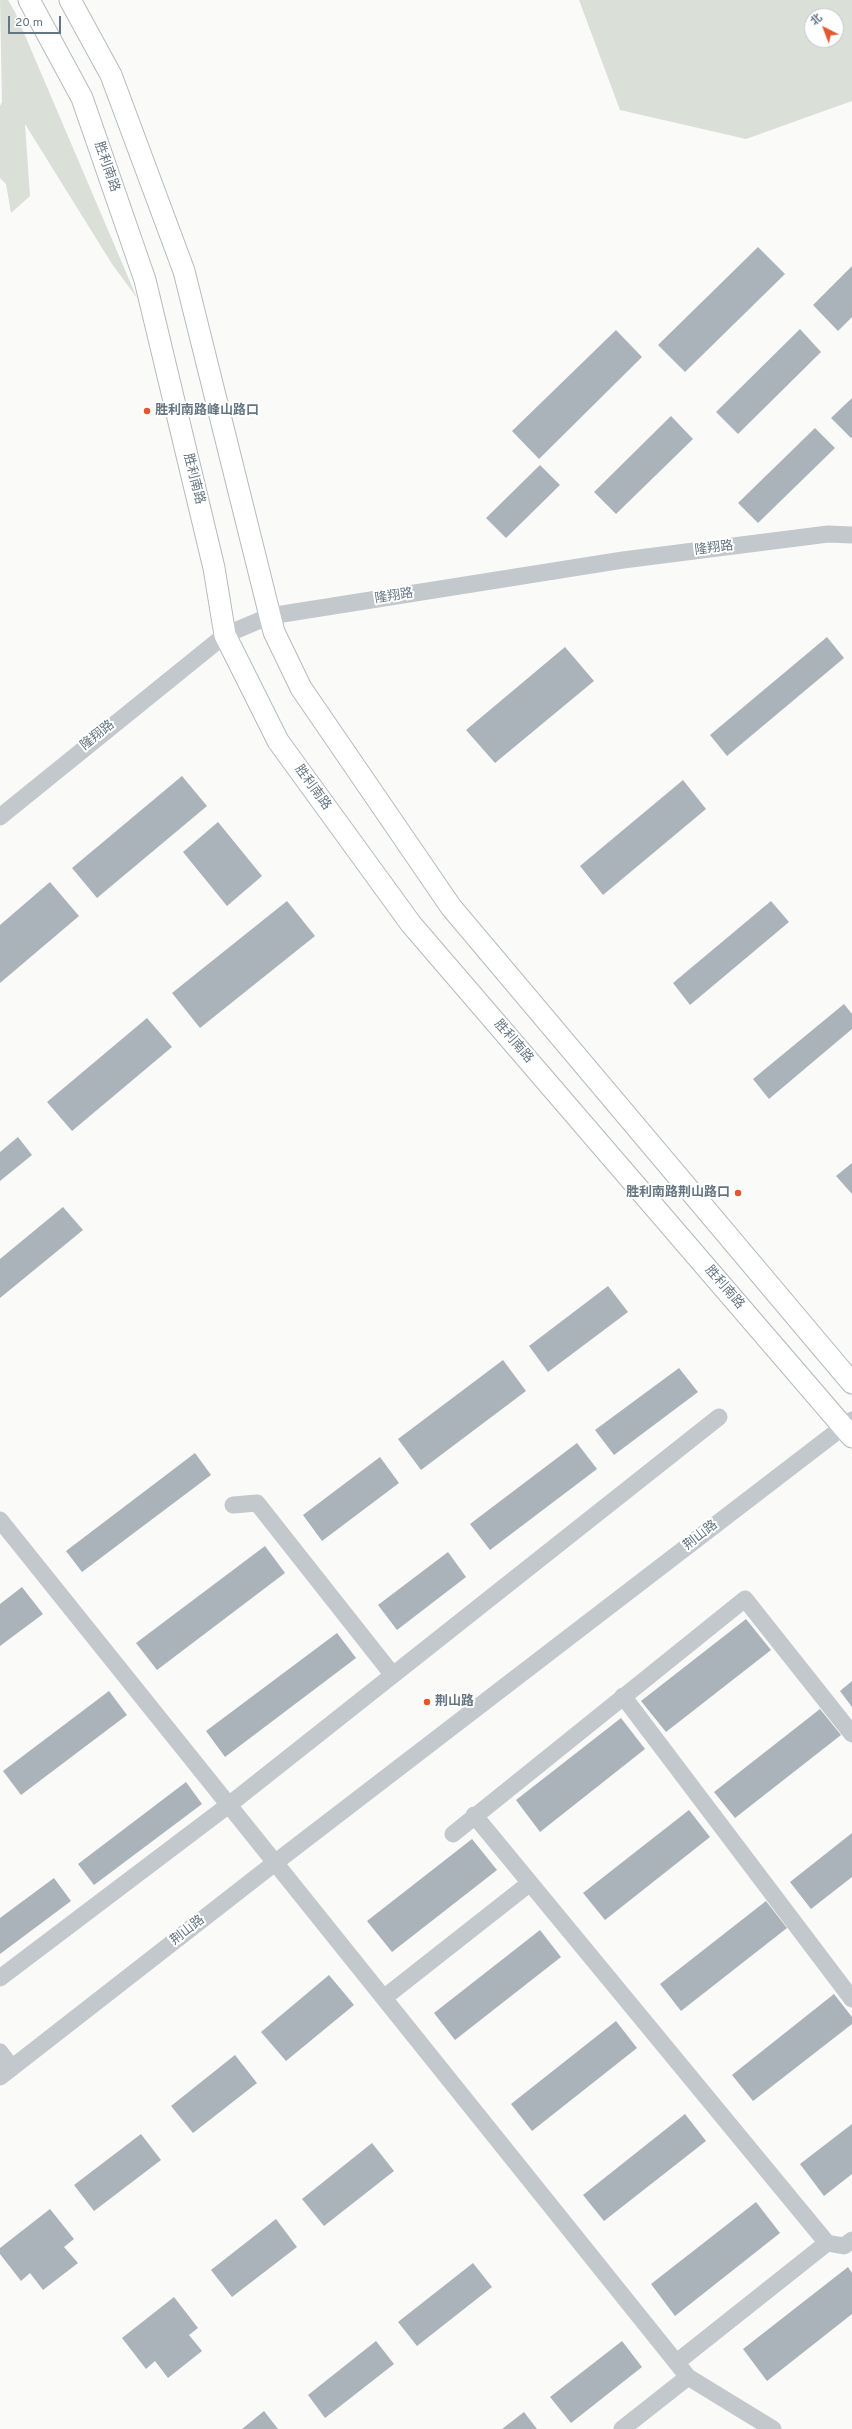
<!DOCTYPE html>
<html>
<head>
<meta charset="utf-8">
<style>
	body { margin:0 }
	#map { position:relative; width:852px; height:2429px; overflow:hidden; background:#fafaf8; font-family:Overpass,"Noto Sans SC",sans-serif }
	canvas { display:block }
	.north { position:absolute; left:804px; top:8px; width:40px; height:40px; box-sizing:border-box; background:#fff; border:1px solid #c1c8cd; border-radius:50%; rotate:318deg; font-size:11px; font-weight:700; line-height:16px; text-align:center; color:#657683 }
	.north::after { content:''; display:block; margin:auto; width:14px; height:18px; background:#e4572e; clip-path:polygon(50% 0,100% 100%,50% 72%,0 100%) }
	.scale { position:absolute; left:8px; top:16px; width:53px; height:18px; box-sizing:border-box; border:2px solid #657683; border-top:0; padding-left:5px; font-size:12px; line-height:14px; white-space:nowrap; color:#657683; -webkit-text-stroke:3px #fff; paint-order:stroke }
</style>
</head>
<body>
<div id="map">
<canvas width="852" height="2429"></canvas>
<div class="north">北</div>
<div class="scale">20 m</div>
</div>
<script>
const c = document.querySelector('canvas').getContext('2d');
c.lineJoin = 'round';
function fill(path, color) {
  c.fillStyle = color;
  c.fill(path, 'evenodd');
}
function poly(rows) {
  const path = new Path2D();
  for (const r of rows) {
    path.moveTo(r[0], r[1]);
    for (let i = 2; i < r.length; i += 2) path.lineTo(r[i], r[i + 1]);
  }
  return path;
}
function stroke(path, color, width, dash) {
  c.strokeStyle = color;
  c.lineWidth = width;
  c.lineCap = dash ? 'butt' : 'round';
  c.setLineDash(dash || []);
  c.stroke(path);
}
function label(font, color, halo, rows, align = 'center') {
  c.font = font + ' Overpass,"Noto Sans SC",sans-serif';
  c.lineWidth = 4;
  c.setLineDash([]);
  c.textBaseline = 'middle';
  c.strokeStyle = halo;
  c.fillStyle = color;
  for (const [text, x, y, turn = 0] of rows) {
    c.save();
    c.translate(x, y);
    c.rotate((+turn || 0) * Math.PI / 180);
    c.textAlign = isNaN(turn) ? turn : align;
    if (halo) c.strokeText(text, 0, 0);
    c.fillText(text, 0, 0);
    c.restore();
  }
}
const green = poly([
	[0,0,8,0,15,12,137,298,112,264,25,124,30,196,11,213,6,184,0,178,0,106,2,102],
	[579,0,852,0,852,101,746,139,620,110],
	[812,16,836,16,836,40,812,40]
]);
const building = poly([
	[758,247,785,274,685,372,658,345],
	[852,266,852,317,838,331,813,305],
	[800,329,821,352,738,434,716,412],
	[616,330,642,357,539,459,512,431],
	[852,398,852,437,851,438,831,418],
	[671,416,693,439,616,514,594,492],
	[815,428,835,448,758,523,738,503],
	[540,465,560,485,506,538,486,518],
	[827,637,844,658,727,756,710,735],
	[565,647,594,681,495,763,466,730],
	[182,776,207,806,97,898,72,868],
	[683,780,706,809,603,895,580,866],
	[218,822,262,876,227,906,183,852],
	[50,882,79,916,0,983,0,925],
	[287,901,315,936,200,1028,172,993],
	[771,901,789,922,690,1005,673,983],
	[844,1004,852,1014,852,1029,769,1099,753,1079],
	[147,1018,172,1047,72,1131,47,1102],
	[18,1137,32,1155,0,1181,0,1152],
	[852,1163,852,1194,836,1176],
	[63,1207,83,1230,0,1298,0,1259],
	[608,1286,628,1312,548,1372,529,1346],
	[503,1360,526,1391,421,1470,398,1439],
	[679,1368,698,1392,614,1455,595,1430],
	[577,1443,597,1469,490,1550,470,1524],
	[195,1453,211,1475,82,1572,66,1551],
	[380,1457,399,1483,322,1541,303,1515],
	[265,1546,285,1573,157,1670,136,1643],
	[448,1552,466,1577,397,1630,378,1605],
	[22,1587,43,1614,0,1646,0,1604],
	[746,1619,771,1650,666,1732,641,1701],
	[337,1633,356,1658,225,1757,206,1731],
	[852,1681,852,1707,840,1691],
	[109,1691,127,1715,21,1795,3,1771],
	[820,1709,841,1735,735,1818,714,1792],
	[621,1718,645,1749,540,1832,516,1800],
	[186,1782,202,1804,94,1885,78,1864],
	[689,1810,710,1837,605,1920,583,1893],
	[852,1833,852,1877,811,1909,790,1882],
	[472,1839,497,1870,392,1952,367,1921],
	[54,1878,71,1901,0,1954,0,1918],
	[766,1901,787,1928,681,2011,660,1984],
	[540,1930,561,1957,455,2040,434,2013],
	[329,1975,354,2005,286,2061,261,2032],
	[834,1994,852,2017,852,2024,753,2101,732,2075],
	[616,2021,637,2048,532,2131,511,2104],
	[235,2055,257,2083,193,2133,171,2106],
	[685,2114,706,2141,604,2221,583,2195],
	[852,2124,852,2174,824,2196,800,2164],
	[141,2134,161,2160,94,2211,74,2185],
	[372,2143,394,2171,324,2226,302,2199],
	[756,2202,780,2233,675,2316,651,2284],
	[50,2209,74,2239,64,2247,78,2263,43,2290,30,2273,21,2281,0,2254,0,2248],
	[276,2219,297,2247,232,2297,211,2270],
	[473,2263,492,2287,417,2346,398,2322],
	[848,2267,852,2273,852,2314,767,2381,743,2349],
	[174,2297,198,2328,189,2335,202,2351,168,2378,155,2361,146,2369,122,2338],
	[376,2341,394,2364,325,2418,308,2395],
	[622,2341,642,2367,571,2423,550,2397],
	[264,2411,278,2429,242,2429],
	[524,2412,537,2429,502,2429]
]);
const minor = poly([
	[0,817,225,635,270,616,623,560,828,534,852,535],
	[233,1505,257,1503,392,1674],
	[0,1520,688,2377,773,2429],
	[623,1696,852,1999],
	[474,1815,827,2243,677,2362],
	[453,1834,745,1599,852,1734],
	[0,1978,230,1804,719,1417],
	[385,1997,530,1883],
	[0,2052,12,2068],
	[0,2077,276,1862,852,1420],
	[827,2243,844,2246,852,2240],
	[622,2429,688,2377]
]);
const major = poly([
	[29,0,82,98,145,280,214,568,225,635,278,741,411,924,852,1437],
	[70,0,111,75,184,271,274,632,301,688,451,907,852,1383]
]);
const markers = [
	[147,411,4,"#e4572e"],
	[738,1193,4,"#e4572e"],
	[427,1702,4,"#e4572e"]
];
const streetNames = [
	["胜利南路",106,167,71],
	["胜利南路",193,479,76],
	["隆翔路",714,549,-7],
	["隆翔路",394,597,-9],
	["隆翔路",98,736,-39],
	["胜利南路",312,788,54],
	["胜利南路",513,1042,49],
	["胜利南路",724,1288,49],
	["荆山路",701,1536,-38],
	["荆山路",188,1931,-38]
];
const poiNames = [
	["胜利南路峰山路口",155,411],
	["胜利南路荆山路口",730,1193,"right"],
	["荆山路",435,1702]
];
fill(green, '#dadfd7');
fill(building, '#aab3b9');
stroke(major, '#b5babe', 23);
stroke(minor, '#c3c8cc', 17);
stroke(major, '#fff', 21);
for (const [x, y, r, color] of markers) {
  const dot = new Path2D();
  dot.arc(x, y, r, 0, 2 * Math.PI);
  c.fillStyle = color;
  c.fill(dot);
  stroke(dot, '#fff', 1.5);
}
label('13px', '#657683', '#fff', streetNames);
label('bold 13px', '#657683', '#fff', poiNames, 'left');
</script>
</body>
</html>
